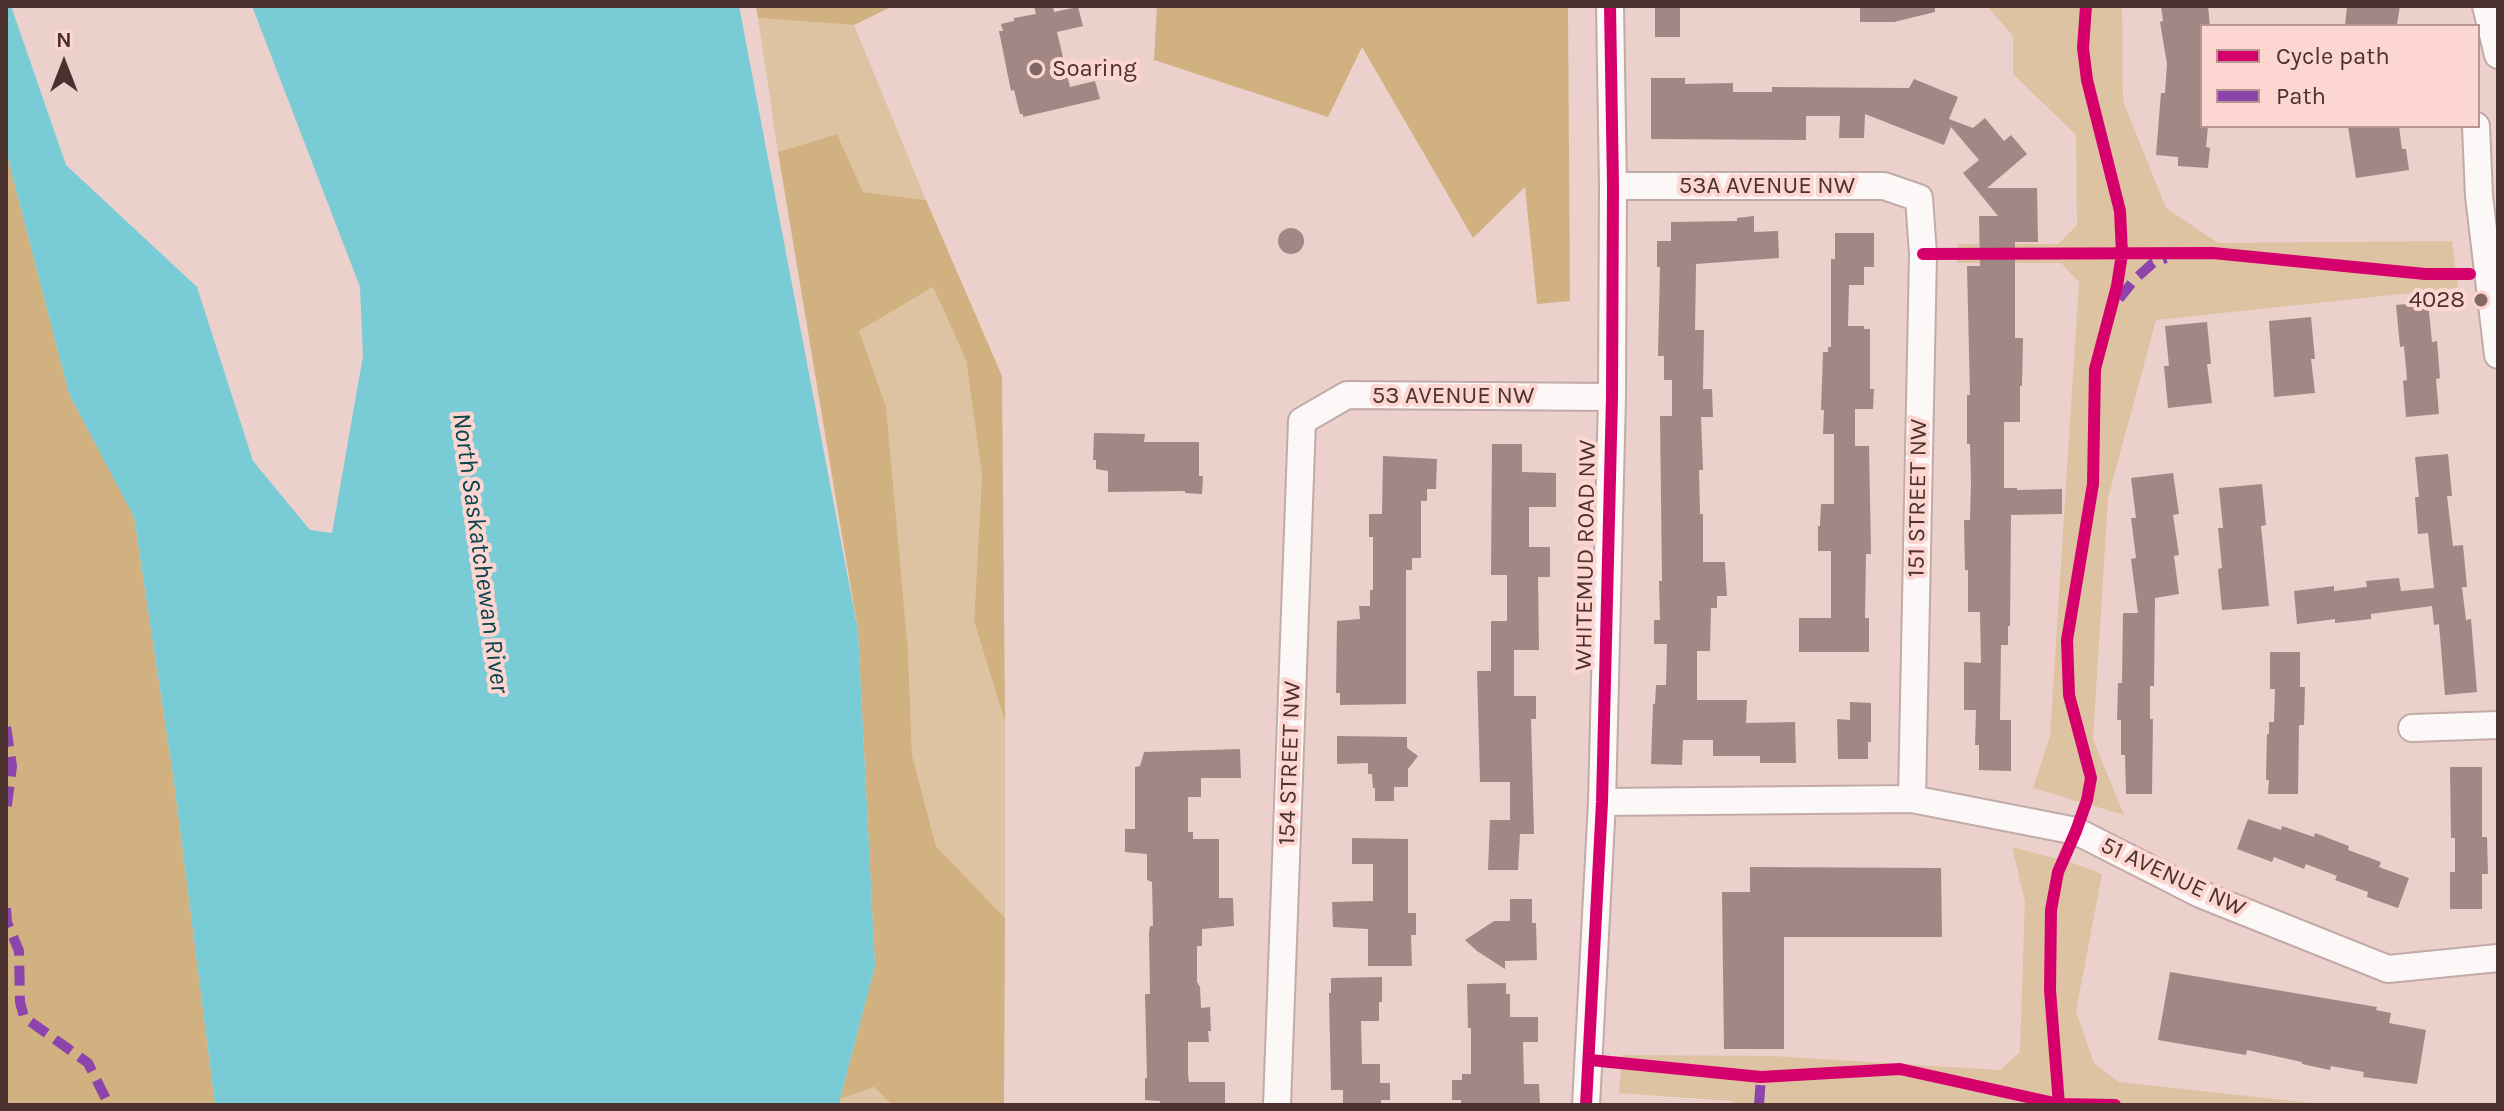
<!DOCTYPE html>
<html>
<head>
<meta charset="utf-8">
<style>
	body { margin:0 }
	#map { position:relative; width:2504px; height:1111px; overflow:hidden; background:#ebd0cc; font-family:Karla,sans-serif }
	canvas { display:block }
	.frame { position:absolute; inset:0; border:8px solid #4b322f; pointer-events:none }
	.legend { position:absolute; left:2200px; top:24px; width:280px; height:104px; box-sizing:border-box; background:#fdd6d1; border:2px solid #b69490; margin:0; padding:10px 14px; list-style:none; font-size:24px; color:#4b322f }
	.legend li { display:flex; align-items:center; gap:16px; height:40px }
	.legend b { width:40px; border:2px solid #b69490 }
	.north { position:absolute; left:24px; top:24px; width:80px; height:80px; -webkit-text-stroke:6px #fdd6d1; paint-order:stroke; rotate:0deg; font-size:22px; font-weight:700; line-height:32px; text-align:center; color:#4b322f }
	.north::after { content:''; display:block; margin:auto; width:28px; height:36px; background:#4b322f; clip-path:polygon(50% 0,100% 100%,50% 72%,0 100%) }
</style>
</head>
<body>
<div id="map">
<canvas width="2504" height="1111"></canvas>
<div class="frame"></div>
<ul class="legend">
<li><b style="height:10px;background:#d6006c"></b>Cycle path</li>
<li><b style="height:10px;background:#8e44ad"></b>Path</li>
</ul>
<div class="north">N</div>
</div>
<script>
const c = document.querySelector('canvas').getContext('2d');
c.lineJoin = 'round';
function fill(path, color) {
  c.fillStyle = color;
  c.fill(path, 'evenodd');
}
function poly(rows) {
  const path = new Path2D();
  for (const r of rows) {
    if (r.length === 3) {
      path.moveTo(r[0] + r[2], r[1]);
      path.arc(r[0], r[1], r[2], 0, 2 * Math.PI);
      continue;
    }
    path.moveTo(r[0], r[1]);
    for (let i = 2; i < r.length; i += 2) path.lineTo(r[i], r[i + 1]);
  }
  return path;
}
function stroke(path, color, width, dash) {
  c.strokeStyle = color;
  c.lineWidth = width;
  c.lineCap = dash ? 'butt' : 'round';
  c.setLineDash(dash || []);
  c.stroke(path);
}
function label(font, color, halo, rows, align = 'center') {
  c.font = font + ' Karla,sans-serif';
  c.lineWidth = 8;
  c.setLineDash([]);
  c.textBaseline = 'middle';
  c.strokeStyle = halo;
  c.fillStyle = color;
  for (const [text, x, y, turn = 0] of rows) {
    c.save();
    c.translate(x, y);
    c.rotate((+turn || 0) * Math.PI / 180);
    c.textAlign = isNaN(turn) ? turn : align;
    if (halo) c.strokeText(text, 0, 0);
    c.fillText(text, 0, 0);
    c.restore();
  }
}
const green = poly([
	[1987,6,2122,6,2123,101,2166,208,2218,243,2452,241,2458,288,2156,320,2108,498,2093,739,2124,815,2033,788,2050,736,2079,282,2061,263,1957,263,1958,244,2058,244,2077,225,2076,135,2013,74,2013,36],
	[758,18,854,25,926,200,863,192,837,134,778,152],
	[933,287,966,360,982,475,974,621,1005,722,1005,918,936,846,912,755,908,652,859,331],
	[2012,847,2073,863,2102,874,2076,1011,2094,1063,2119,1082,2331,1105,1736,1105,1732,1101,1619,1093,1622,1055,1773,1056,2000,1070,2020,1052,2025,901],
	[874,1087,892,1105,840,1105,840,1099]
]);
const forest = poly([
	[756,6,893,6,854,25,758,18],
	[1157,6,1568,6,1570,301,1537,304,1525,187,1473,238,1362,47,1328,117,1154,60],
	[837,134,863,192,926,200,1002,376,1005,722,974,621,982,475,966,360,933,287,859,331,886,407,908,652,912,755,936,846,1005,918,1004,1105,892,1105,874,1087,840,1099,875,966,858,631,778,152],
	[6,151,69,394,134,517,174,781,215,1105,6,1105]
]);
const water = poly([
	[6,6,11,6,66,165,197,287,253,461,310,530,332,533,363,356,360,287,252,6,739,6,858,631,875,966,840,1099,840,1105,215,1105,174,781,134,517,69,394,6,151]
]);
const building = poly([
	[1034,6,1053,6,1054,12,1078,7,1083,26,1057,32,1070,87,1095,81,1100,99,1023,117,1023,114,1020,114,1014,90,1011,91,999,31,1003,31,1001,24,1014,21,1014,18,1036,14],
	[1655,6,1680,6,1680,37,1655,37],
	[1860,6,1935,6,1935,12,1894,22,1860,22],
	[2161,6,2208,6,2210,26,2202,26,2202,126,2208,126,2206,147,2210,148,2208,168,2178,166,2178,157,2156,155,2161,93,2165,93,2167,64,2160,22,2163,21],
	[2347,6,2400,6,2397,24,2394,24,2394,26,2345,26],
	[1651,78,1685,78,1685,84,1733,83,1733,92,1772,92,1772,87,1909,88,1914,79,1958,97,1949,119,1973,128,1985,118,2004,141,2011,135,2027,154,1987,188,2037,188,2038,242,2015,242,2015,338,2023,338,2022,386,2020,386,2020,422,2004,422,2004,488,2017,488,2017,490,2062,489,2062,514,2011,515,2010,626,2008,626,2008,645,2001,645,2000,720,2011,720,2011,771,1979,770,1979,745,1975,745,1976,710,1964,710,1964,662,1981,663,1980,612,1968,612,1968,570,1965,570,1964,520,1970,520,1971,481,1970,444,1967,444,1967,395,1970,395,1967,266,1980,266,1979,216,1998,216,1963,173,1979,160,1951,127,1944,145,1865,114,1864,138,1839,138,1840,116,1806,116,1806,140,1651,139],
	[2348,126,2399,126,2402,149,2406,149,2409,170,2356,178],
	[1754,216,1754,232,1778,231,1779,258,1696,264,1695,330,1704,330,1703,389,1712,389,1713,417,1701,417,1703,470,1699,470,1700,514,1703,514,1703,562,1725,562,1727,596,1717,596,1717,608,1711,608,1710,651,1697,651,1697,700,1747,700,1746,723,1795,722,1796,763,1760,763,1760,756,1713,756,1713,740,1683,740,1682,765,1651,764,1653,704,1655,704,1656,685,1666,685,1667,644,1654,644,1654,620,1660,620,1659,581,1662,581,1660,416,1672,416,1672,380,1664,380,1664,356,1658,356,1660,267,1657,267,1657,241,1671,241,1671,222,1737,221,1737,218],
	[1291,241,13],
	[1835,233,1874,233,1874,267,1864,267,1864,285,1849,285,1848,326,1864,326,1864,329,1870,329,1870,389,1874,389,1873,409,1855,409,1855,446,1869,446,1871,554,1866,554,1865,618,1869,618,1869,652,1799,652,1799,618,1831,618,1831,551,1818,551,1818,526,1820,526,1821,504,1834,504,1834,434,1823,434,1824,410,1821,410,1823,352,1828,352,1828,347,1831,347,1831,259,1835,259],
	[2428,302,2432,342,2437,341,2440,378,2436,379,2439,414,2406,417,2403,381,2407,380,2404,346,2400,347,2396,305],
	[2311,317,2315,359,2311,359,2315,393,2274,397,2269,321],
	[2207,322,2211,364,2207,364,2212,403,2168,408,2164,366,2169,366,2165,326],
	[1094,433,1145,434,1144,442,1199,442,1199,476,1203,476,1202,494,1185,493,1185,491,1108,492,1108,471,1096,469,1096,460,1093,460],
	[1492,444,1522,444,1522,472,1556,473,1556,507,1529,507,1529,547,1550,547,1550,577,1538,577,1539,650,1514,650,1514,696,1536,696,1536,719,1531,719,1534,834,1520,834,1518,870,1488,870,1490,820,1510,820,1510,782,1480,782,1477,671,1491,671,1491,621,1507,621,1507,575,1491,575],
	[2448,454,2452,496,2447,496,2453,546,2463,545,2467,587,2462,587,2466,620,2471,619,2477,692,2445,695,2439,624,2434,625,2432,606,2371,614,2371,619,2335,623,2335,619,2297,624,2294,591,2334,586,2334,591,2367,587,2366,581,2399,578,2401,591,2434,588,2428,533,2418,534,2415,497,2419,497,2415,457],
	[1383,456,1437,459,1436,489,1427,489,1427,501,1421,501,1421,558,1412,558,1412,570,1406,570,1406,704,1340,705,1340,693,1336,693,1337,621,1360,619,1359,606,1370,606,1370,590,1373,590,1373,537,1369,537,1369,514,1382,514],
	[2173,473,2179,514,2173,515,2179,555,2174,556,2179,594,2155,598,2154,686,2150,686,2150,719,2153,719,2152,794,2126,794,2125,755,2121,755,2121,720,2117,720,2118,683,2122,683,2123,613,2138,613,2131,559,2136,558,2131,518,2136,518,2131,478],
	[2262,484,2266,525,2261,526,2269,606,2222,610,2218,569,2222,568,2218,528,2223,528,2219,488],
	[2270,652,2300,652,2300,687,2305,687,2304,725,2299,725,2298,794,2268,794,2269,780,2266,780,2267,734,2269,734,2269,722,2274,722,2275,689,2270,689],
	[1850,702,1871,703,1871,742,1868,742,1868,759,1838,759,1837,719,1850,720],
	[1337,736,1407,737,1407,748,1418,756,1408,769,1408,787,1394,787,1394,801,1375,801,1375,788,1373,788,1372,774,1368,774,1368,763,1337,764],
	[1240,749,1241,778,1201,778,1201,797,1188,797,1188,832,1193,832,1193,839,1219,839,1219,898,1233,898,1234,926,1202,929,1202,946,1197,946,1197,982,1200,987,1201,1008,1210,1007,1211,1031,1208,1031,1209,1042,1188,1042,1188,1075,1189,1082,1225,1082,1225,1105,1160,1105,1160,1101,1145,1100,1145,1078,1147,1078,1145,994,1150,994,1149,933,1150,926,1153,926,1152,882,1147,880,1147,854,1125,852,1125,829,1135,829,1135,767,1140,766,1144,752],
	[2450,767,2482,767,2482,837,2487,837,2488,874,2482,874,2482,909,2450,909,2450,872,2455,872,2455,838,2451,838],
	[2248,819,2281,830,2282,826,2314,837,2315,833,2349,846,2348,850,2381,862,2379,867,2409,878,2398,908,2367,897,2368,892,2335,880,2337,876,2306,864,2304,869,2274,857,2272,862,2237,849],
	[1352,838,1408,839,1408,913,1416,913,1416,935,1411,935,1412,966,1368,966,1368,929,1333,927,1332,902,1373,901,1373,864,1352,864],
	[1750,867,1941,868,1942,937,1784,937,1784,1049,1724,1049,1722,892,1750,892],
	[1510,899,1532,899,1532,923,1536,923,1537,960,1505,961,1505,969,1477,951,1465,940,1494,921,1510,921],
	[2170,972,2377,1007,2376,1010,2391,1013,2389,1023,2426,1030,2417,1084,2363,1077,2364,1072,2331,1066,2330,1070,2302,1064,2302,1062,2247,1050,2246,1055,2158,1040],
	[1382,977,1382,1002,1379,1002,1379,1021,1361,1021,1362,1064,1380,1064,1380,1083,1390,1083,1390,1100,1381,1100,1381,1105,1345,1105,1343,1104,1343,1090,1331,1090,1329,993,1331,993,1331,978],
	[1506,983,1506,994,1510,994,1510,1017,1538,1017,1538,1042,1523,1042,1524,1084,1539,1084,1540,1105,1461,1105,1461,1100,1452,1100,1452,1080,1462,1080,1462,1074,1471,1074,1471,1028,1468,1028,1467,984]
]);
const minor = poly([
	[2486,6,2498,55],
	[2476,126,2479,196,2498,355],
	[1613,186,1884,186,1919,198,1923,254,1912,799],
	[2412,728,2498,725],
	[1602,802,1912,799,2076,831,2200,894,2388,969,2498,958],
	[1277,1105,1302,421,1347,395,1612,397],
	[1586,1105,1602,802,1612,397,1613,186,1610,6]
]);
const quiet = poly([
	[2119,299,2134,280,2153,263,2166,258],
	[6,727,12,766,6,813],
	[6,908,7,922,19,951,20,1002,24,1017,88,1063,109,1105],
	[1759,1105,1761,1077]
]);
const cycleway = poly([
	[1923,254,2213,253,2425,274,2470,274],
	[1590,1060,1761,1077,1900,1069,2059,1104,2115,1105],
	[1586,1105,1602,802,1612,397,1613,186,1610,6],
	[2059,1105,2050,990,2051,910,2058,872,2076,831,2087,800,2091,778,2069,695,2067,640,2093,484,2095,369,2117,286,2122,254,2120,211,2087,80,2083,48,2086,6]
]);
const markers = [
	[1036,69,8,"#836966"],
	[2481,300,8,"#836966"]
];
const poiNames = [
	["Soaring",1052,69],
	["4028",2465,300,"right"]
];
const streetNames = [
	["53A AVENUE NW",1767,186],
	["53 AVENUE NW",1453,396],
	["151 STREET NW",1918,498,-89],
	["WHITEMUD ROAD NW",1586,555,-89],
	["154 STREET NW",1290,763,-88],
	["51 AVENUE NW",2173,877,25]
];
const waterNames = [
	["North Saskatchewan River",480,553,82]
];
fill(green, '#ddc3a2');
fill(forest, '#d1b180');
fill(water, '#79cbd5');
fill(building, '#a28784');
stroke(minor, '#c1aaa7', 30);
stroke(minor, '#fcf8f7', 26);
stroke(quiet, '#8e44ad', 10, [20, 10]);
stroke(cycleway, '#d6006c', 12);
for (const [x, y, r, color] of markers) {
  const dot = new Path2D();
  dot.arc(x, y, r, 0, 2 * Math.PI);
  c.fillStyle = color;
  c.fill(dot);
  stroke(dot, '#fdd6d1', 3);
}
label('24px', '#4b322f', '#fdd6d1', poiNames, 'left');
label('24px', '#4b322f', '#fdd6d1', streetNames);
label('italic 26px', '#0c464d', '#fdd6d1', waterNames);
</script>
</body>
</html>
